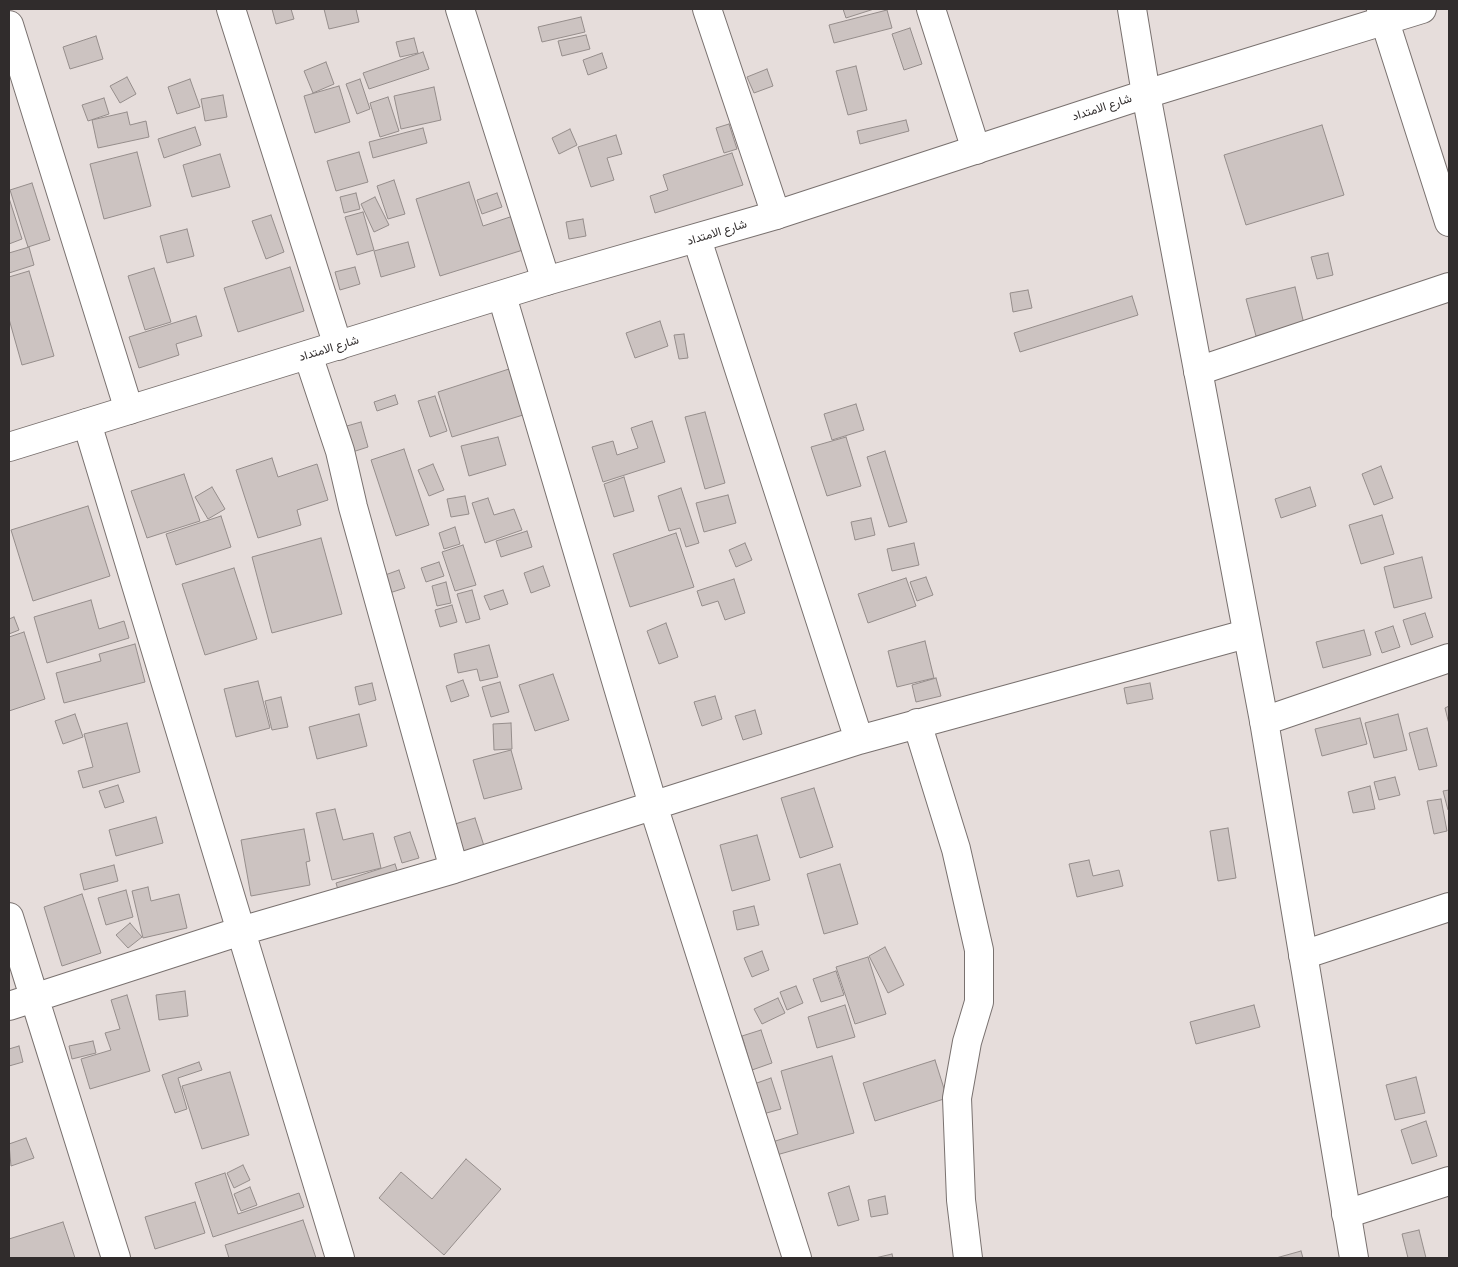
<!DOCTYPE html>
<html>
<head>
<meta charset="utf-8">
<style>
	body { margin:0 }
	#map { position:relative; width:1458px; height:1267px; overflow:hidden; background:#e6dddb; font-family:Signika,sans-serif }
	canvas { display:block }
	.frame { position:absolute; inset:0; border:10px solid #302c2c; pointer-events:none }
</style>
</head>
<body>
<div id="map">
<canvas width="1458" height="1267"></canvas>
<div class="frame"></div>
</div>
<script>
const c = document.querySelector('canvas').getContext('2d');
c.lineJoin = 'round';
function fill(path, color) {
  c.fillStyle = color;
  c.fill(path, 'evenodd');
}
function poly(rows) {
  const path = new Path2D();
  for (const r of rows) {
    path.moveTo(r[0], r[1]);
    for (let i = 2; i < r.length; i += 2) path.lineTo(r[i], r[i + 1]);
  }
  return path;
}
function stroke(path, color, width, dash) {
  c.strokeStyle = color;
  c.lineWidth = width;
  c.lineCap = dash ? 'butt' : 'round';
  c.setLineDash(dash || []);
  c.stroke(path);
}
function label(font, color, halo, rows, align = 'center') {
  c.font = font + ' Signika,Vazirmatn,sans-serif';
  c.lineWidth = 4;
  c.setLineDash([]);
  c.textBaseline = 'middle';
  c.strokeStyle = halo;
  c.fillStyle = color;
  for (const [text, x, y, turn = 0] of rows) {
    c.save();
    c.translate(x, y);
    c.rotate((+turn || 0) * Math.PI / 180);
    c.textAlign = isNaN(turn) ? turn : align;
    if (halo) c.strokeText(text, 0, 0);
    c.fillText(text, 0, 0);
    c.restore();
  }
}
const building = poly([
	[272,9,291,9,294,19,276,24,272,9],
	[324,9,356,9,359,22,329,29,324,9],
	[843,9,874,9,846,18,843,9],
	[887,10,892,28,834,43,829,25,887,10],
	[581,17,585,32,542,42,538,27,581,17],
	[910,28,922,64,904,70,892,34,910,28],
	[586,35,590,49,562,56,558,41,586,35],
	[96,36,103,59,70,69,63,47,96,36],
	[414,38,418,53,400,57,396,42,414,38],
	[423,52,429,69,369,89,363,73,423,52],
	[602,53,607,68,588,75,583,60,602,53],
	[326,62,334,84,313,93,304,71,326,62],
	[856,66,867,110,848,115,836,71,856,66],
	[767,69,773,86,754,93,747,77,767,69],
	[127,77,136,94,120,103,110,86,127,77],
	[190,79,200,107,177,114,168,87,190,79],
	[360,79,370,109,357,114,346,84,360,79],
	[339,86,350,122,315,133,304,96,339,86],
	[434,87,441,120,401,129,394,96,434,87],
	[223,95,227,117,205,121,201,99,223,95],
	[388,97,399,131,380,137,370,103,388,97],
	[104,98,109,114,88,121,82,105,104,98],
	[127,112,130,125,146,121,149,137,98,148,92,120,127,112],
	[906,120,909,131,860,144,857,131,906,120],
	[729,124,737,149,724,153,716,128,729,124],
	[1322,125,1344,195,1246,225,1224,155,1322,125],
	[195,127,201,145,164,158,158,139,195,127],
	[423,128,427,143,373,158,369,142,423,128],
	[570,129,577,145,559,154,552,138,570,129],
	[616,135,622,154,607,158,614,180,591,187,578,147,616,135],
	[137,152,151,206,104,219,90,164,137,152],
	[359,152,368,182,336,191,327,161,359,152],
	[732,153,743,185,655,213,650,196,668,190,663,175,732,153],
	[220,154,230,187,192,197,183,165,220,154],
	[394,180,405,214,388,219,377,186,394,180],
	[469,182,483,226,513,216,523,250,440,276,416,199,469,182],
	[32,183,50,240,28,247,10,190,32,183],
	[356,193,360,209,344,213,340,197,356,193],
	[497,193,502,207,482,214,477,200,497,193],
	[375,197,389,225,374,232,361,204,375,197],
	[9,198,22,239,9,244,9,198],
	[363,212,374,250,357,255,345,217,363,212],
	[271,215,284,252,266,259,252,221,271,215],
	[583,219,586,236,569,239,566,222,583,219],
	[187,229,194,256,167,263,160,236,187,229],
	[408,242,415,267,381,277,374,251,408,242],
	[29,247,34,265,9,273,9,253,29,247],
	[1328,253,1333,275,1317,279,1311,257,1328,253],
	[290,267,304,311,238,332,224,288,290,267],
	[355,267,360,284,340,290,335,272,355,267],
	[154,268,171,322,145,330,128,276,154,268],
	[29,271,54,356,22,365,9,319,9,277,29,271],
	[1295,287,1304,324,1256,336,1246,299,1295,287],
	[1028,290,1032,308,1013,312,1010,293,1028,290],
	[1132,296,1138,315,1020,352,1014,333,1132,296],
	[196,316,202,336,176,344,179,355,139,368,129,337,196,316],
	[660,321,668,346,635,358,626,333,660,321],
	[684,334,688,358,679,359,674,335,684,334],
	[509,369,523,415,452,437,438,392,509,369],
	[395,395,398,404,377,411,374,402,395,395],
	[435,396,447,431,430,437,418,401,435,396],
	[856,404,864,430,832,440,824,414,856,404],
	[705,412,725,483,705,489,685,417,705,412],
	[652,421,665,462,603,482,592,447,613,441,617,455,638,448,631,428,652,421],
	[361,422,368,447,343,455,336,429,361,422],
	[498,437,506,465,469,476,461,446,498,437],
	[846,437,861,486,827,496,811,447,846,437],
	[404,449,429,525,396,536,371,460,404,449],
	[885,451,907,522,889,527,867,457,885,451],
	[272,458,278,477,317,464,328,500,297,510,301,525,258,538,236,470,272,458],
	[433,464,444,490,429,496,418,470,433,464],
	[1381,466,1393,498,1374,505,1362,474,1381,466],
	[184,474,200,521,147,538,131,491,184,474],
	[624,477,634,511,614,517,604,484,624,477],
	[212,487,225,509,208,519,195,497,212,487],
	[1310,487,1316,506,1281,518,1275,499,1310,487],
	[681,488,699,543,686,547,680,528,669,531,658,496,681,488],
	[728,495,736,523,704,532,696,503,728,495],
	[465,496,469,514,451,517,447,499,465,496],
	[488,498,494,515,514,509,522,530,485,543,472,503,488,498],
	[88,506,110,576,33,601,11,530,88,506],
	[1382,515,1394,554,1361,564,1349,525,1382,515],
	[221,516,231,547,176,565,166,534,221,516],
	[871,518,875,535,855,540,851,522,871,518],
	[455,527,460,544,444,549,439,533,455,527],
	[527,531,532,547,501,557,496,541,527,531],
	[676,533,694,587,630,607,613,554,676,533],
	[321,538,342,614,272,633,252,557,321,538],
	[745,543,752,560,736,567,729,550,745,543],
	[914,543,919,565,892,571,887,549,914,543],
	[463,545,476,585,455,591,442,552,463,545],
	[1422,557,1432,598,1394,608,1384,567,1422,557],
	[439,562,444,576,426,582,421,568,439,562],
	[543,566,550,586,531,593,524,573,543,566],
	[234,568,257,639,205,655,182,584,234,568],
	[399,570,405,588,380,596,374,579,399,570],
	[926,577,933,595,917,601,910,582,926,577],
	[906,578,916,606,868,623,858,594,906,578],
	[734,579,745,613,725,620,718,601,702,606,697,591,734,579],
	[446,582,451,603,437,606,432,586,446,582],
	[472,590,480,619,466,623,457,594,472,590],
	[503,590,508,604,490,610,484,596,503,590],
	[91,600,99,629,124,621,129,638,47,663,34,617,91,600],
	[452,605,457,622,440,627,435,610,452,605],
	[1425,613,1433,637,1411,645,1403,620,1425,613],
	[14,617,19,630,9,634,9,619,14,617],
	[666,623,678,657,659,664,647,631,666,623],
	[1393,626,1400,647,1382,653,1375,632,1393,626],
	[1364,630,1371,655,1323,668,1316,642,1364,630],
	[24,632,45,699,9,711,9,637,24,632],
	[925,641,934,678,897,687,888,651,925,641],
	[135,644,145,682,64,703,56,673,101,661,99,654,135,644],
	[489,645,498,677,480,681,477,669,458,673,454,654,489,645],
	[553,674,569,720,535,731,519,685,553,674],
	[936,678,941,696,916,702,912,685,936,678],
	[463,680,469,696,451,702,446,686,463,680],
	[258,681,270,728,236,737,224,689,258,681],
	[500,682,509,712,491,717,482,687,500,682],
	[372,683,376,700,359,705,355,687,372,683],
	[1150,683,1153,699,1127,704,1124,688,1150,683],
	[715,696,722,719,702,726,694,702,715,696],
	[281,697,288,727,272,730,265,701,281,697],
	[1449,706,1449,724,1445,708,1449,706],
	[755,710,762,734,743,740,735,716,755,710],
	[75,714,83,737,63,744,55,721,75,714],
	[359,714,367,746,317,759,309,727,359,714],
	[1398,714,1407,750,1374,758,1365,723,1398,714],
	[1360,718,1367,744,1322,756,1315,729,1360,718],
	[127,723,140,772,83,788,78,771,93,767,84,734,127,723],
	[511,723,512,749,494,750,493,724,511,723],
	[1427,728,1437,766,1419,770,1409,733,1427,728],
	[511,750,522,789,484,799,473,760,511,750],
	[1395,777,1400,795,1379,800,1374,782,1395,777],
	[118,785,124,802,105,808,99,791,118,785],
	[1370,786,1375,809,1353,813,1348,792,1370,786],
	[814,788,833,847,800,858,781,798,814,788],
	[1449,790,1449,810,1448,810,1443,791,1449,790],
	[1441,799,1447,831,1434,834,1427,801,1441,799],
	[335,809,343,840,373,833,381,868,332,880,316,813,335,809],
	[156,817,163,843,116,856,109,830,156,817],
	[475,818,485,849,452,860,442,828,475,818],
	[1228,828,1236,878,1218,881,1210,831,1228,828],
	[304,829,310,861,306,862,310,885,251,896,241,840,304,829],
	[410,832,419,858,402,863,394,837,410,832],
	[757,835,770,880,732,891,720,845,757,835],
	[1089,860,1093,876,1119,870,1123,886,1077,897,1069,864,1089,860],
	[395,864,403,888,343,907,336,883,395,864],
	[840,864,858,924,824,934,807,874,840,864],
	[114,865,118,881,84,890,80,874,114,865],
	[148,887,151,901,179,894,187,928,143,938,132,891,148,887],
	[126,890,133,917,106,925,98,898,126,890],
	[82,894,101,953,62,966,44,907,82,894],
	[754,906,759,925,737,930,733,911,754,906],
	[130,923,142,937,128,948,116,935,130,923],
	[885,947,904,985,888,993,869,956,885,947],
	[762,951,769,970,752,977,744,958,762,951],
	[868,957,886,1014,855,1024,836,967,868,957],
	[836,971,844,995,821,1002,813,979,836,971],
	[796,986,803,1003,787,1010,780,992,796,986],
	[185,991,188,1016,159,1020,156,995,185,991],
	[127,995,150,1071,90,1089,81,1059,111,1050,105,1033,120,1029,111,1000,127,995],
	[778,998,785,1013,762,1024,754,1009,778,998],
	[845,1005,855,1037,817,1048,808,1017,845,1005],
	[1254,1005,1260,1027,1196,1044,1190,1022,1254,1005],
	[761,1030,772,1063,752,1070,742,1036,761,1030],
	[93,1041,96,1053,72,1059,69,1046,93,1041],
	[19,1046,23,1062,9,1066,9,1049,19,1046],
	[832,1056,854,1133,773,1156,769,1143,798,1134,781,1071,832,1056],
	[935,1060,947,1098,875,1121,863,1083,935,1060],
	[199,1062,202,1070,178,1078,187,1109,175,1113,162,1075,199,1062],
	[230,1072,249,1135,202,1149,182,1086,230,1072],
	[1416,1077,1425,1113,1395,1120,1386,1085,1416,1077],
	[771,1078,781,1109,763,1114,754,1084,771,1078],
	[1426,1121,1437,1156,1412,1164,1401,1130,1426,1121],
	[26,1138,34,1158,11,1166,9,1144,26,1138],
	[466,1159,501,1189,444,1255,379,1198,401,1172,432,1199,466,1159],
	[243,1165,250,1180,234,1188,227,1173,243,1165],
	[225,1173,238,1214,299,1193,304,1207,213,1237,195,1183,225,1173],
	[849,1186,859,1220,838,1226,828,1193,849,1186],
	[250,1187,257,1205,241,1211,234,1194,250,1187],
	[885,1196,888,1214,871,1217,868,1200,885,1196],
	[195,1202,205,1233,155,1249,145,1217,195,1202],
	[303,1220,316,1258,229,1258,225,1245,303,1220],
	[63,1222,75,1258,9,1258,9,1239,63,1222],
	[1419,1230,1426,1258,1408,1258,1402,1234,1419,1230],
	[1301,1251,1303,1258,1276,1258,1301,1251],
	[892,1254,893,1258,875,1258,892,1254]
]);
const minor = poly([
	[231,9,338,346],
	[460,9,546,281],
	[707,9,776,215],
	[931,9,976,150],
	[1381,9,1449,222],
	[9,25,129,410],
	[697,239,859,740],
	[502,296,653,805,797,1258],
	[308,355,340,451,353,507,454,869],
	[1198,371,1449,287],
	[87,423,340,1258],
	[1264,721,1449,658],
	[917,723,956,849,979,950,979,1002,967,1042,957,1098,961,1200,968,1258],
	[9,917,116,1258],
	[1303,955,1449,907],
	[9,1006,241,931,454,869,859,740,1246,634],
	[1346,1214,1449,1181]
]);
const tertiary = poly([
	[1132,9,1146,94,1264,721,1354,1258],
	[9,447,546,281,776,215,1146,94,1422,9]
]);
const streetNames = [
	["شارع الامتداد",1102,108,-18],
	["شارع الامتداد",717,233,-17],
	["شارع الامتداد",329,349,-17]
];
fill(building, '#ccc3c1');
stroke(building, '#958d8b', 1);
stroke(minor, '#79716f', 30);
stroke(tertiary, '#79716f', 30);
stroke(minor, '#fff', 28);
stroke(tertiary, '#fff', 28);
label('12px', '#302c2c', '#fff', streetNames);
</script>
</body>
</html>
